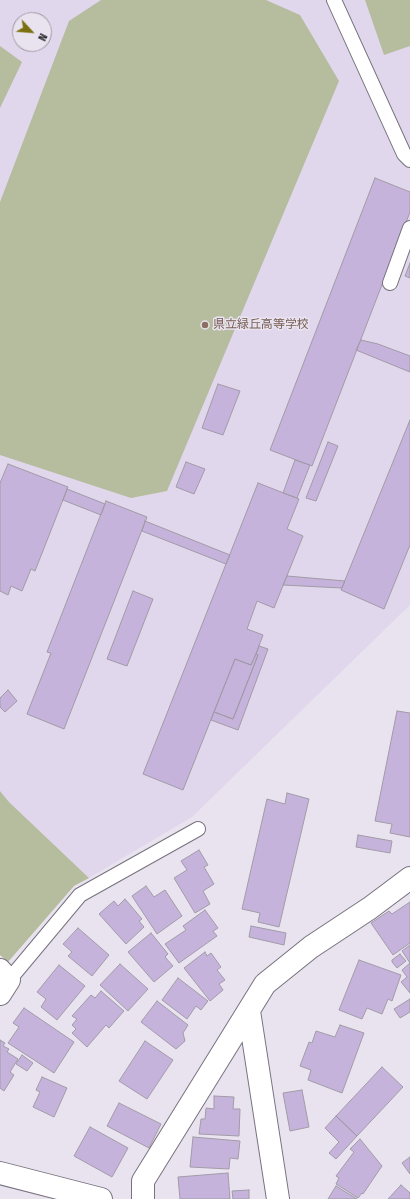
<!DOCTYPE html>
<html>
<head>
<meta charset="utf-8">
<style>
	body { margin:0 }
	#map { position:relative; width:410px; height:1199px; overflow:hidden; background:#e9e3f0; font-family:"Fira Sans Condensed",sans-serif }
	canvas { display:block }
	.north { position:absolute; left:12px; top:12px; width:40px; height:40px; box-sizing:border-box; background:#e9e3f0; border:1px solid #9d98a2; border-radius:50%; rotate:116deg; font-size:11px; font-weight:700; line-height:16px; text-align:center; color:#2b282d }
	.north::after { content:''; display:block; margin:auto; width:14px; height:18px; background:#7b7010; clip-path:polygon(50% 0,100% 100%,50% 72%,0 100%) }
</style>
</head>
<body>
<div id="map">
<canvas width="410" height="1199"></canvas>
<div class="north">N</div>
</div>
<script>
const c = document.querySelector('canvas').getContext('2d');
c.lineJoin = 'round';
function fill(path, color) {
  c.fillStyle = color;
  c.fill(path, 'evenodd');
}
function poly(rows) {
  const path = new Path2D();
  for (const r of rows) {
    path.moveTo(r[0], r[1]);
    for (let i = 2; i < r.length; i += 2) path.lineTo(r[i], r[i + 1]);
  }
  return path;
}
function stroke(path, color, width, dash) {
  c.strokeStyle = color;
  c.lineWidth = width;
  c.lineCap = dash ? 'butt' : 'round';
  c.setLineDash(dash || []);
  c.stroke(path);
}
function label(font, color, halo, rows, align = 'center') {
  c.font = font + ' "Fira Sans Condensed","Noto Sans JP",sans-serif';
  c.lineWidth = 3;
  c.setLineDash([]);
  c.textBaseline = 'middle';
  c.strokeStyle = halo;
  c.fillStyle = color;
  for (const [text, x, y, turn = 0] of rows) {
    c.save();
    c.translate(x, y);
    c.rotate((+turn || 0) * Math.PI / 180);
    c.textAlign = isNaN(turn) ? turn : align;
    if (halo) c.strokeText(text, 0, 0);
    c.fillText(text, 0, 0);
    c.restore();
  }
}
const education = poly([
	[0,0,410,0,410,605,192,817,89,878,9,802,0,791],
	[20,20,44,20,44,44,20,44]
]);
const green = poly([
	[101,0,266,0,300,15,339,81,167,491,131,498,0,455,0,202,69,21],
	[365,0,410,0,410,46,384,55],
	[0,46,22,62,0,108],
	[0,791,9,802,89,878,74,886,8,962,0,955]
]);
const building = poly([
	[375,178,410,192,410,212,312,466,270,450,375,178],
	[410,263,410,278,405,276,410,263],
	[361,340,378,344,410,356,410,372,356,350,361,340],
	[218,384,240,391,223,435,202,428,218,384],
	[410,420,410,545,384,609,341,590,410,420],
	[328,442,338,446,316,501,306,498,328,442],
	[295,460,310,465,297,498,283,493,295,460],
	[186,462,205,469,194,494,176,487,186,462],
	[8,464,68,487,35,571,31,569,22,591,11,586,8,595,0,591,0,483,8,464],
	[258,483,299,499,287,529,303,536,274,608,257,601,247,629,263,635,256,654,251,665,235,659,183,790,143,774,258,483],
	[67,489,105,504,101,515,63,500,67,489],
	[106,501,147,517,64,729,27,714,51,653,47,652,106,501],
	[145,521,230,555,226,564,142,531,145,521],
	[287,576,345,581,342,588,283,585,287,576],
	[133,591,153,599,127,666,107,659,133,591],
	[259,646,268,649,238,730,211,720,214,712,233,719,258,655,256,654,259,646],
	[256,654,258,655,233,719,214,712,235,659,251,665,256,654],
	[8,690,17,701,5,712,0,707,0,698,8,690],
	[397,711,410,713,410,837,390,833,392,824,375,821,397,711],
	[287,793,309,799,279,927,258,922,260,913,242,909,267,799,285,804,287,793],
	[358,835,392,841,390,853,356,847,358,835],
	[199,850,208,865,204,867,214,884,203,891,210,904,195,913,174,878,187,870,181,861,199,850],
	[146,886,154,897,165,890,182,916,157,934,132,896,146,886],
	[125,899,142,919,139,921,144,927,126,944,99,914,114,901,118,906,125,899],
	[410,902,410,943,393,955,371,923,389,911,392,914,410,902],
	[205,910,218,928,213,931,217,936,179,963,165,944,186,930,183,926,205,910],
	[251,926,286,933,284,945,249,937,251,926],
	[78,928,109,955,92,976,68,956,72,952,63,944,78,928],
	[151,933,168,954,165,957,173,966,154,982,128,952,151,933],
	[410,945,410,963,402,951,410,945],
	[205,952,207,956,211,953,221,967,217,970,225,980,219,984,223,990,210,1001,184,968,205,952],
	[400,954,406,961,397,968,392,962,392,960,400,954],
	[359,960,401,975,392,1001,388,999,382,1014,367,1008,362,1019,339,1010,359,960],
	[410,963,410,993,401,982,407,977,402,970,410,963],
	[120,964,148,989,128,1011,100,985,120,964],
	[59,965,85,986,57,1020,41,1007,46,999,37,992,59,965],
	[178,978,208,1001,201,1010,196,1006,187,1019,162,1000,178,978],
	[101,991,124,1011,109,1028,106,1025,87,1047,72,1033,76,1029,72,1025,77,1019,72,1016,91,995,95,998,101,991],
	[410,999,410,1012,400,1018,394,1009,410,999],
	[157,1001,188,1025,183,1033,185,1041,176,1049,141,1022,157,1001],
	[24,1008,74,1042,54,1073,8,1043,19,1027,13,1023,24,1008],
	[340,1025,364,1033,342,1093,308,1080,311,1070,300,1066,309,1042,312,1043,316,1031,335,1037,340,1025],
	[0,1040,5,1043,3,1046,9,1049,7,1052,18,1059,10,1072,14,1075,4,1091,0,1088,0,1040],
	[145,1041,173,1060,147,1099,119,1081,145,1041],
	[22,1055,33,1063,27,1071,16,1064,22,1055],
	[382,1067,403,1087,357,1136,336,1116,382,1067],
	[42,1077,67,1088,54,1117,33,1107,40,1092,36,1090,42,1077],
	[302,1090,309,1127,290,1131,283,1093,302,1090],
	[214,1096,234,1097,233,1109,240,1109,239,1136,199,1134,201,1119,205,1119,206,1108,214,1109,214,1096],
	[119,1103,161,1124,149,1148,107,1126,119,1103],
	[336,1116,357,1136,336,1159,329,1153,339,1142,325,1128,336,1116],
	[90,1127,128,1148,112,1177,74,1156,90,1127],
	[193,1137,240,1141,238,1159,230,1158,229,1169,190,1167,193,1137],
	[360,1139,382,1166,363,1194,362,1193,358,1198,336,1184,339,1178,336,1176,354,1152,350,1149,360,1139],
	[410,1157,410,1174,402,1163,410,1157],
	[228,1173,230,1199,180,1199,178,1177,228,1173],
	[401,1185,410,1193,410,1199,388,1199,401,1185],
	[336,1186,357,1199,328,1199,336,1186],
	[249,1190,249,1199,233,1199,232,1191,249,1190]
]);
const lane = poly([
	[334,0,404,154,410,160],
	[390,283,410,228],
	[9,980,80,895,198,829]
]);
const street = poly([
	[0,970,9,980,0,994],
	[249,1011,278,1199],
	[0,1173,101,1199],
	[143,1199,143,1181,265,984,311,947,370,908,410,878]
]);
const markers = [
	[205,325,4,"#8d6e63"]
];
const educationNames = [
	["県立緑丘高等学校",213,325]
];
fill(education, '#e1d7ec');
fill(green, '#b6bc9e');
fill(building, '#c6b3dc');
stroke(building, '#a19ba7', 1);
stroke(lane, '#77727d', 16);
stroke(street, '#77727d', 24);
stroke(lane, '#fff', 14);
stroke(street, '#fff', 22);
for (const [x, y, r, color] of markers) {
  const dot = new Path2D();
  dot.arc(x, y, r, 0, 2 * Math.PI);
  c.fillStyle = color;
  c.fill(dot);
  stroke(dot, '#e9e3f0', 1.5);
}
label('12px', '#785e54', '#e9e3f0', educationNames, 'left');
</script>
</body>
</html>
